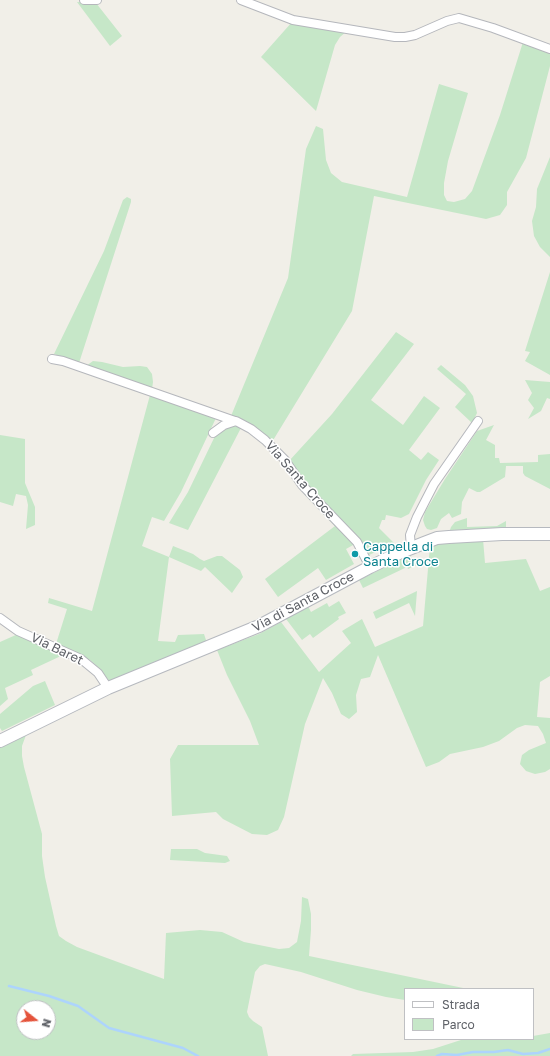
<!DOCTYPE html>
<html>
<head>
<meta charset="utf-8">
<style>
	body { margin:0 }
	#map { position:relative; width:550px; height:1056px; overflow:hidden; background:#f1efe8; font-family:"Golos Text",sans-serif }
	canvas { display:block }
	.legend { position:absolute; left:404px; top:988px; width:130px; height:52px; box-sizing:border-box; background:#fff; border:1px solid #bfc0c3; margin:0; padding:5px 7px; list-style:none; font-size:12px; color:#5f6268 }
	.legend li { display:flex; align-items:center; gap:8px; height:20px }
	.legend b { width:20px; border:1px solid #bfc0c3 }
	.north { position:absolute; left:16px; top:1000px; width:40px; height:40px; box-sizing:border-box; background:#fff; border:1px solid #bfc0c3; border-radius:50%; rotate:107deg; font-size:11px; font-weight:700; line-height:16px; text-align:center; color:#5f6268 }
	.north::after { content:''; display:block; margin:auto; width:14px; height:18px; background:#e4533b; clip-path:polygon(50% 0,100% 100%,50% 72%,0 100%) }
</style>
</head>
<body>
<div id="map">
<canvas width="550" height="1056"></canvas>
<ul class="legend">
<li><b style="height:5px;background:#fff"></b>Strada</li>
<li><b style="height:11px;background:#c6e7c8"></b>Parco</li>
</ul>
<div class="north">N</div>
</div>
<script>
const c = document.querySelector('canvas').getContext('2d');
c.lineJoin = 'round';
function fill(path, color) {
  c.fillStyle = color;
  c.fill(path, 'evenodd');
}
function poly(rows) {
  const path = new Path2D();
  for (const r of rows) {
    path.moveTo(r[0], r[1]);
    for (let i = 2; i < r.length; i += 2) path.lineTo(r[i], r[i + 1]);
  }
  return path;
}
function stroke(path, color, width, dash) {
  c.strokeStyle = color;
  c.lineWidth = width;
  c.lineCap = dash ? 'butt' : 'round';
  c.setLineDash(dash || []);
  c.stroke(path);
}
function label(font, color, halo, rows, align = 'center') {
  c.font = font + ' "Golos Text",sans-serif';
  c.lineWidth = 3;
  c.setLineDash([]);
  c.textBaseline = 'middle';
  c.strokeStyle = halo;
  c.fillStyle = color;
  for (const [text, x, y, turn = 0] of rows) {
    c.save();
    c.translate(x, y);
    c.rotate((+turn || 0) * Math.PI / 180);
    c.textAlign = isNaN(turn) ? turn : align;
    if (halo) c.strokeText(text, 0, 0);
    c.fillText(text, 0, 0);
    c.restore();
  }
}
const green = poly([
	[77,2,96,3,122,36,110,46],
	[292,22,347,31,340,37,335,45,316,111,261,57],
	[523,42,550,52,550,66,526,158,507,192,507,205,500,215,486,219,374,196,352,311,272,442,231,416,288,278,306,149,316,126,323,129,326,160,331,173,342,182,407,197,439,84,468,93,448,161,444,183,444,195,447,201,454,202,465,199,472,191,500,115],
	[550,157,550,257,540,247,534,236,532,221,536,207,537,189],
	[127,197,131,199,131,202,79,363,54,354,104,251,123,200],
	[550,272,550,375,525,361,530,352,525,351],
	[396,332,414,344,371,400,403,425,424,396,440,408,409,450,421,460,428,452,439,460,426,480,409,514,401,518,386,515,385,520,382,520,379,528,394,543,367,556,304,484,289,461,332,414],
	[93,361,102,362,123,367,140,366,147,367,152,374,153,382,152,389,86,366],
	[441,365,465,385,473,396,477,413,472,423,455,407,466,394,437,369],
	[525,380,550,382,550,399,547,398,541,411,528,419,534,408,528,400,532,393],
	[150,395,216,418,181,492,164,521,152,517,142,546,169,557,173,546,193,554,200,559,204,561,217,556,222,556,240,570,243,577,232,593,205,567,201,571,169,557,158,641,175,642,178,635,204,634,207,643,110,682,100,669,90,660,56,644,67,609,48,603,49,598,92,611],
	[234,425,242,426,188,530,169,523,188,492,216,434,218,432],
	[494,425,486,440,495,445,495,458,499,458,500,463,538,462,538,455,550,454,550,489,525,476,523,473,523,466,506,466,505,477,480,492,477,492,469,488,462,502,461,514,452,518,449,513,441,519,437,528,431,530,427,529,425,526,423,520,425,512,445,479,477,431],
	[0,435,25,439,25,483,35,507,35,525,26,529,28,505,26,496,16,494,13,506,0,502],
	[306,492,355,544,346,549,354,564,326,580,318,568,278,597,265,579,335,526,304,494],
	[467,518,467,527,497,526,506,521,506,529,450,530,451,527,455,522],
	[483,539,485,563,526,559,540,591,550,587,550,676,540,682,537,717,550,718,550,769,545,772,535,774,526,771,520,764,522,755,529,750,546,743,543,734,538,726,525,725,517,728,499,741,483,747,450,754,439,762,426,767,378,655,370,677,361,679,356,695,357,712,349,719,341,714,332,693,323,678,305,724,284,817,278,830,267,835,252,834,223,819,216,812,172,816,170,759,178,745,259,745,250,721,227,675,217,650,259,634,281,622,319,672,351,643,342,631,362,619,375,647,423,626,430,546,438,542],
	[410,555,414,562,419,559,419,564,408,569,407,567,363,588,359,580],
	[417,591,415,616,409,603,376,619,373,612],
	[339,601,346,613,338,617,339,619,313,638,310,634,302,640,286,619,308,606,311,612,327,603,329,607],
	[18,634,63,655,31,670,33,675,5,688,8,699,0,706,0,642],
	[45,681,55,705,2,731,0,728,0,714,33,686],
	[26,735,22,746,22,756,24,767,42,834,42,856,45,877,56,926,59,936,66,941,77,947,164,979,166,933,200,930,222,932,244,942,279,949,289,948,297,942,301,921,302,897,308,899,311,914,311,930,309,956,468,989,405,989,405,1000,386,997,357,990,301,972,265,964,260,966,255,972,247,1012,249,1017,253,1021,262,1027,268,1056,0,1056,0,748],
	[24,1008,48,1008,48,1032,24,1032],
	[171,849,197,849,205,853,227,856,230,861,225,863,170,860],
	[550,1033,550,1056,351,1056,353,1054,413,1052,433,1049,464,1039,533,1039,533,1036]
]);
const stream = poly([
	[9,986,49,996,78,1006,109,1028,183,1048,198,1056],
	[437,1056,442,1054,457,1055,473,1052,494,1052,508,1050,523,1054,538,1053,550,1049]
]);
const minor = poly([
	[84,0,97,0],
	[241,0,293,20,395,37,405,37,415,35,447,21,459,18,493,28,550,49],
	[52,359,63,361,235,421],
	[213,433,224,425,236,421,251,429,265,440,285,460,302,485,357,542,370,567],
	[411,548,410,535,417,517,434,484,478,421],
	[0,618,18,631,81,659,98,673,108,688]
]);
const secondary = poly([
	[0,741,108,688,259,626,370,567,399,553,424,543,437,538,449,537,502,534,550,534]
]);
const markers = [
	[355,554,4,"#0f9aa8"]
];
const streetNames = [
	["Via Santa Croce",300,480,49],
	["Via di Santa Croce",303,602,-28],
	["Via Baret",57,649,26]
];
const cultureNames = [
	["Cappella di",363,547],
	["Santa Croce",363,562]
];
fill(green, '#c6e7c8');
stroke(stream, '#add4fc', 2.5);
stroke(minor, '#b5b7bc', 10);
stroke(secondary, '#b6b9bf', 14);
stroke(minor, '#fff', 8);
stroke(secondary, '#fff', 12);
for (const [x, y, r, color] of markers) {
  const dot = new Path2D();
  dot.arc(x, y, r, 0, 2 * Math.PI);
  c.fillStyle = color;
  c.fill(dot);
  stroke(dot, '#fff', 1.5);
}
label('13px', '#5f6268', '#fff', streetNames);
label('13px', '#0d838f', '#fff', cultureNames, 'left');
</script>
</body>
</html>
